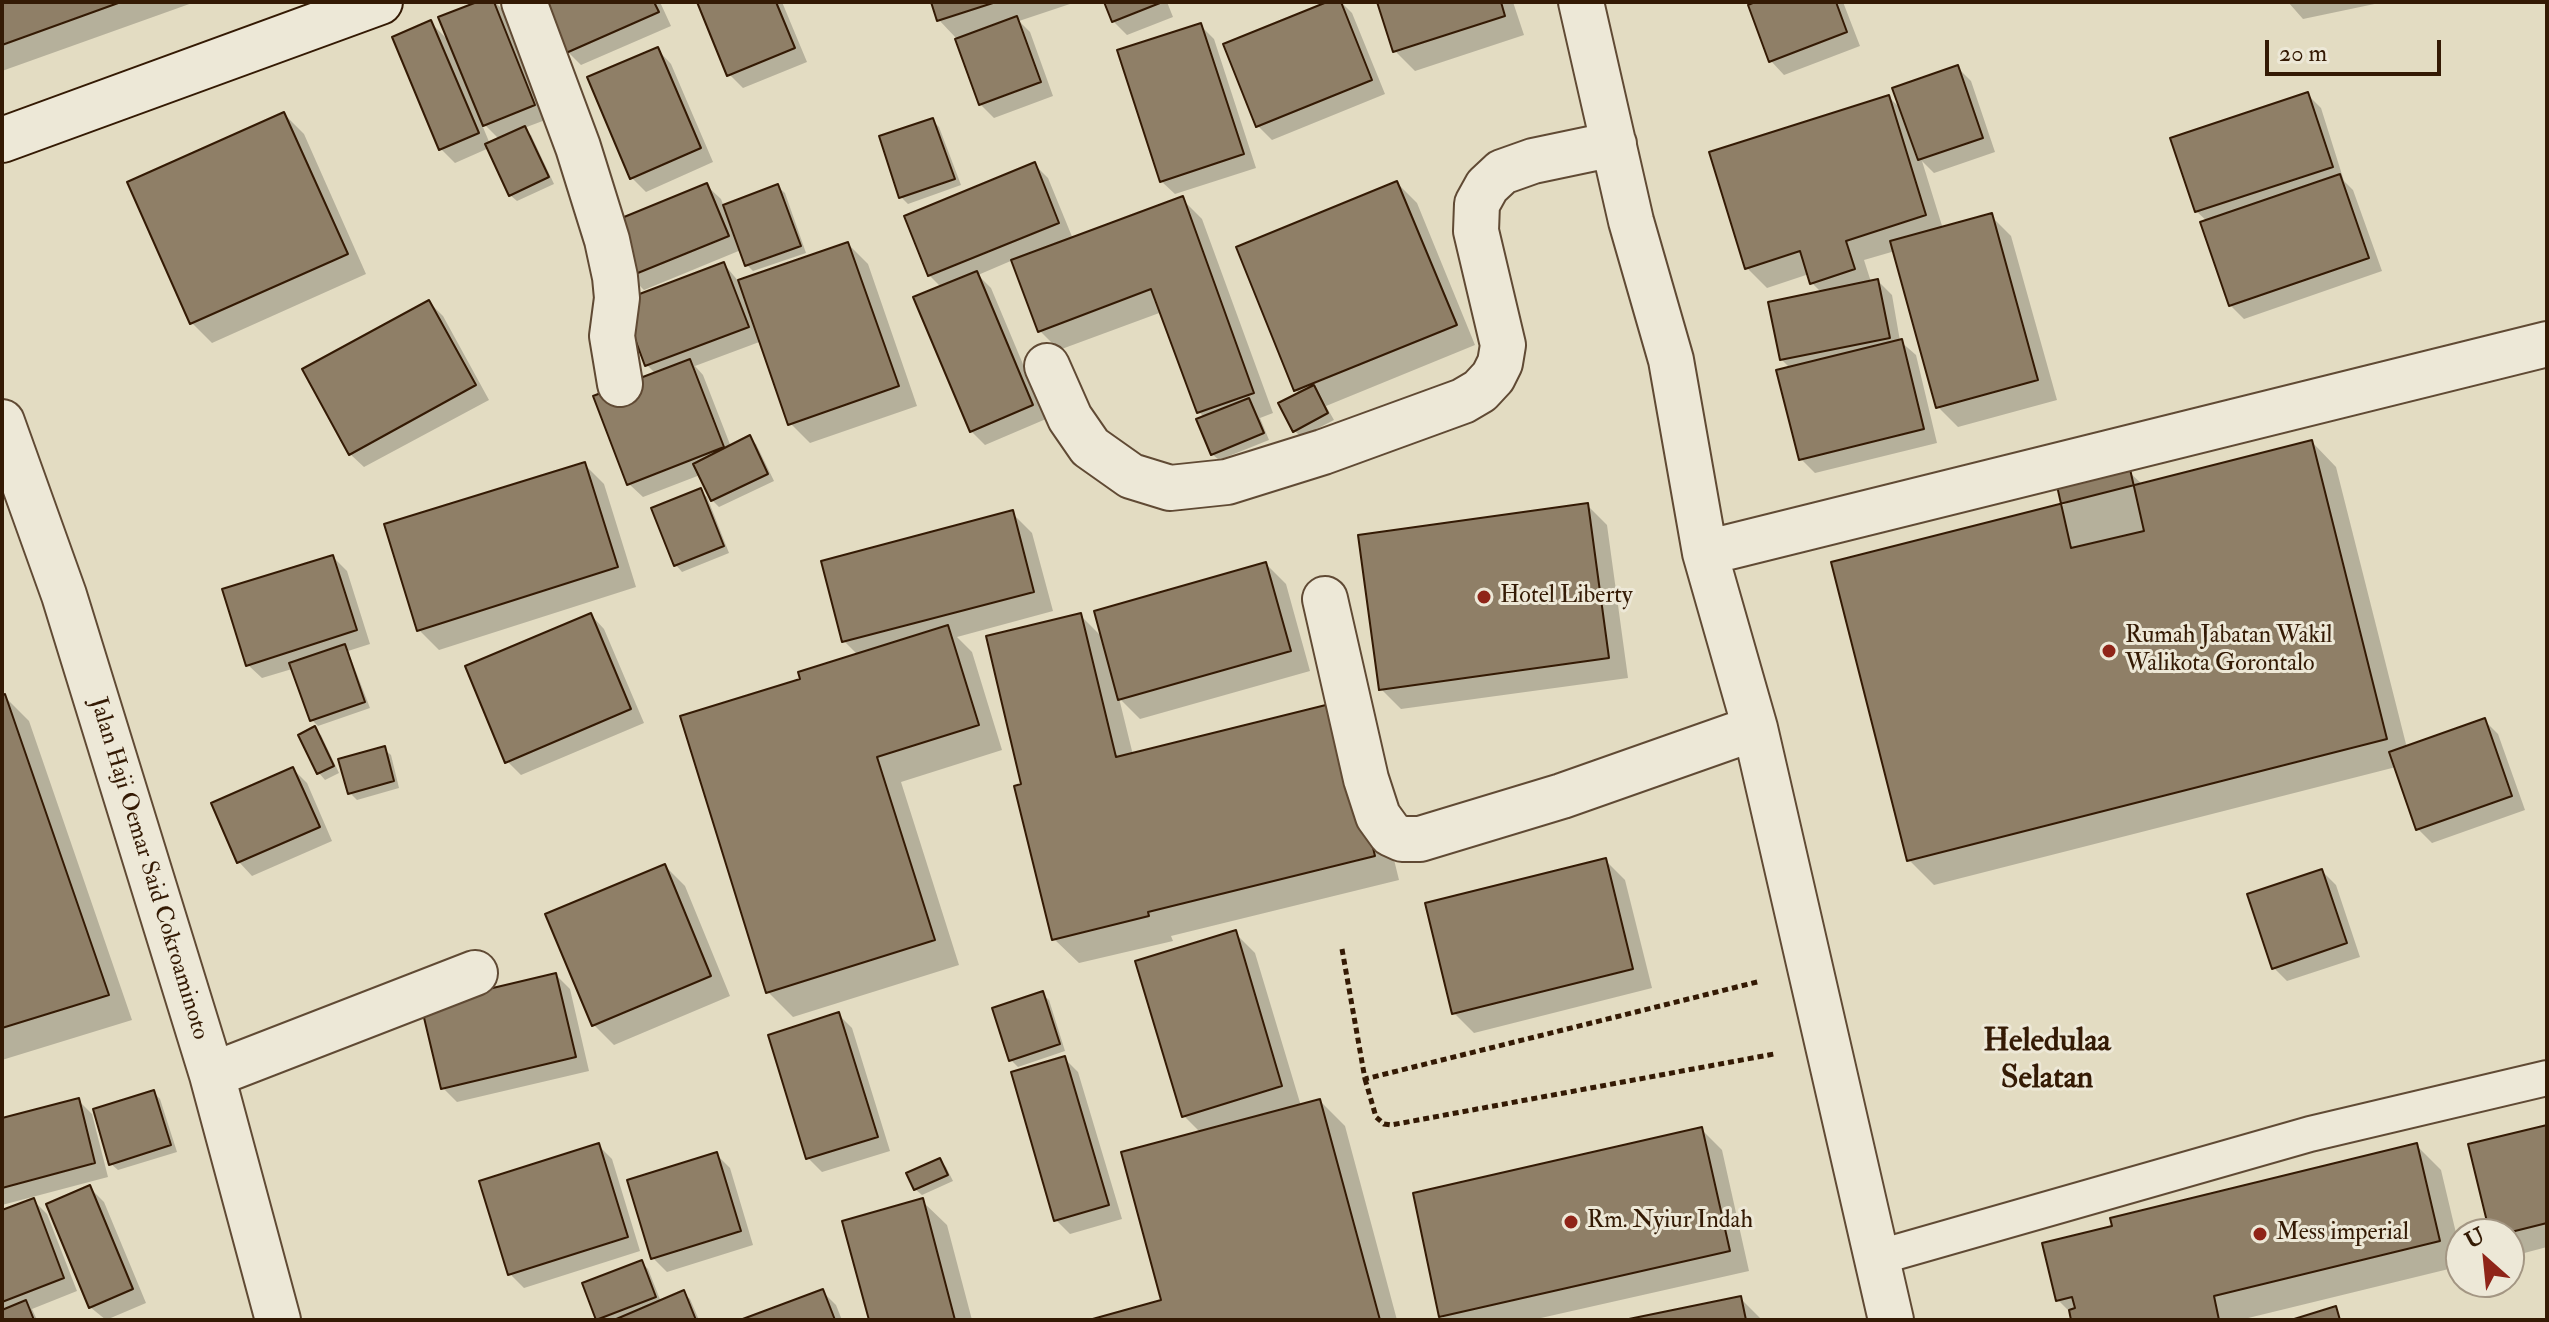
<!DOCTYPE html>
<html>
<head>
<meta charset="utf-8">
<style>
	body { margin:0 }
	#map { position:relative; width:2549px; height:1322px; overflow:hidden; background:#e3dcc2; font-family:"IM FELL Double Pica",serif }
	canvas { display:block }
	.frame { position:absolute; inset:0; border:4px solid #341a04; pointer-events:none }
	.north { position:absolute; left:2445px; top:1218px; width:80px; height:80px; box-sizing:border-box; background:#ede8d7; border:2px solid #a39683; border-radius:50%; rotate:333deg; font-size:22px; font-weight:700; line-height:32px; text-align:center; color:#341a04 }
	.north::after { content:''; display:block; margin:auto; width:28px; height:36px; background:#8f2418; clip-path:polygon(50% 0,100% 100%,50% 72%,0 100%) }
	.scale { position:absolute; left:2265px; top:40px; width:176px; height:36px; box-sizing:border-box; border:4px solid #341a04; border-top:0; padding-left:10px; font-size:24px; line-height:28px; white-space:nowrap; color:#341a04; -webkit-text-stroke:6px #ede8d7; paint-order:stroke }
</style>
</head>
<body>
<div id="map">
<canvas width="2549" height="1322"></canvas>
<div class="frame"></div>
<div class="north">U</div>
<div class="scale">20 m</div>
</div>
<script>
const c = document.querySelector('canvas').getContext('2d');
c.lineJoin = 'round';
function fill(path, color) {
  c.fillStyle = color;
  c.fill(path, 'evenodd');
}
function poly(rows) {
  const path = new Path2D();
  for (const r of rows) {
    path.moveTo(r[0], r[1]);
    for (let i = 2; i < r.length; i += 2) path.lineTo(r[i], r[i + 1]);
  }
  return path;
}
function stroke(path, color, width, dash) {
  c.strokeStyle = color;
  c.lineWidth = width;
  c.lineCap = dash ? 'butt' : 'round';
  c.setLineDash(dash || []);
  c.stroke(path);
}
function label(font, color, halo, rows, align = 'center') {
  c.font = font + ' "IM FELL Double Pica",serif';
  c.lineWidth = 6;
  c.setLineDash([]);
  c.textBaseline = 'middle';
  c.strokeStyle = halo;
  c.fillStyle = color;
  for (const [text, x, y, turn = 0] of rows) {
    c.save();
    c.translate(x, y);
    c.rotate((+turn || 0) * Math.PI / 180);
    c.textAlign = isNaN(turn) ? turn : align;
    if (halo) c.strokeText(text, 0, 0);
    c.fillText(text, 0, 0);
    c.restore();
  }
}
const shadow = poly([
	[2,2,195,2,2,71],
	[483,2,495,2,505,12,548,119,524,128,531,135,554,184,517,201,510,195,489,148,455,163,441,149,431,23,451,43],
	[480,120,500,140,490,144],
	[546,2,660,2,671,26,581,65,568,52],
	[699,2,782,2,807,62,743,88,729,74],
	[933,2,1076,2,1019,21,1030,32,1053,96,994,118,980,104,956,38,939,20],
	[1106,2,1167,2,1173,17,1127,35,1113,21],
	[1333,2,1341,2,1352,13,1385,94,1272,140,1258,126],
	[1380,2,1513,2,1524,35,1415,71,1395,51],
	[1760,2,1843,2,1860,46,1784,75,1771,61],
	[2288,2,2384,2,2303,19],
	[1200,25,1214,39,1256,168,1175,194,1161,181],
	[658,50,671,64,713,162,646,192,632,178],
	[1957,67,1971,81,1995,152,1934,173,1922,161,1943,229,1991,216,2011,236,2057,400,1958,427,1938,407,1895,251,1864,260,1871,282,1878,281,1892,295,1900,341,1916,355,1937,443,1815,473,1801,459,1791,369,1781,359,1822,293,1812,283,1809,274,1767,288,1747,268,1889,97,1903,111],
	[2307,94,2321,108,2344,181,2353,190,2382,271,2244,319,2230,305,2208,222,2196,211],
	[284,114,304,134,366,274,212,343,192,323],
	[932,120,939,127,961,185,908,204,901,197],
	[1034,164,1048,178,1073,239,1182,199,1202,219,1273,413,1260,418,1269,440,1219,460,1212,454,1205,418,1199,412,1162,312,1059,350,1039,330,1013,260,978,275,991,288,1046,419,985,445,971,431,942,288,929,275],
	[1397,183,1417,203,1475,345,1326,406,1334,420,1301,437,1294,430,1300,394,1296,390],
	[707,186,721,199,724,207,778,187,785,193,806,253,753,271,747,265,741,250,644,290,630,276],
	[848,244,868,264,917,406,810,443,790,423,762,341,695,366,703,375,731,447,749,438,756,444,774,481,719,507,712,500,700,475,643,497,629,484,656,374,647,365,724,264,739,282],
	[429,302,443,316,489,400,364,467,350,454],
	[2312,442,2336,467,2407,748,2484,720,2498,734,2525,810,2432,843,2418,829,2396,767,1934,885,1909,860,2063,505,2129,472,2143,485],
	[584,464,604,484,636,587,439,650,419,630],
	[700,490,707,497,729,553,682,572,676,565],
	[1587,505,1607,525,1628,678,1401,709,1381,689],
	[1012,513,1032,533,1053,611,957,637,972,652,1002,750,901,782,959,965,793,1017,768,992,803,680,858,655,844,641],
	[333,557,347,571,370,644,348,651,370,708,318,726,312,720,292,669,262,678,248,665],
	[1266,564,1286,584,1310,671,1140,719,1119,698,1133,755,1362,729,1399,880,1171,936,1173,941,1079,963,1054,939,1024,786,1080,615,1104,639],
	[591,615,604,629,644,723,521,775,507,761],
	[5,697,29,721,132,1020,2,1060,2,698],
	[314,729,321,735,339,773,325,780,319,773],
	[384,749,391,755,399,788,357,800,350,793],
	[293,769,307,783,332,841,252,876,239,862],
	[1605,860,1625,880,1652,988,1474,1033,1454,1013],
	[665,866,685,886,730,996,614,1045,594,1025],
	[2322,871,2336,885,2360,957,2287,981,2274,968],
	[1235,933,1255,953,1301,1106,1320,1101,1345,1126,1397,1320,1097,1320,1163,1302,1201,1133,1184,1116],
	[556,975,570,989,589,1071,457,1102,443,1088],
	[1042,994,1049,1000,1065,1051,1018,1067,1011,1060],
	[838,1014,852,1028,890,1151,822,1172,808,1158],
	[1064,1058,1078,1072,1122,1219,1070,1234,1056,1220],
	[153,1092,160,1099,177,1152,118,1170,111,1164],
	[78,1100,92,1114,108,1177,2,1205,2,1120],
	[2547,1127,2547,1247,2513,1256,2509,1252,2509,1234,2492,1234],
	[1702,1130,1722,1150,1749,1271,1532,1320,1445,1320,1441,1316],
	[598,1145,612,1159,640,1251,524,1288,510,1274],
	[2416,1145,2441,1170,2461,1254,2461,1266,2240,1320,2073,1320,2071,1313,2058,1300],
	[716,1154,730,1168,753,1245,667,1272,653,1258],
	[940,1160,946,1167,953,1181,922,1195,915,1189],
	[90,1188,104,1202,146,1303,106,1320,90,1307],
	[33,1200,47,1214,77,1291,32,1309,37,1320,2,1320,2,1212],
	[922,1201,947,1225,972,1320,871,1320],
	[642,1263,648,1269,661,1302,683,1293,690,1299,699,1320,598,1319],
	[822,1291,836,1305,842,1320,746,1320],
	[1740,1298,1762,1320,1634,1320]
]);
const building = poly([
	[2,2,121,2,2,45,2,2],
	[477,2,494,2,535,105,483,126,438,17,477,2],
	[544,2,654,2,659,12,566,53,544,2],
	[697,2,776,2,795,48,727,76,697,2],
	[931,2,996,2,937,21,931,2],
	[1104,2,1160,2,1160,3,1112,22,1104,2],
	[1327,2,1341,2,1372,80,1256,127,1223,44,1327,2],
	[1377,2,1501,2,1505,16,1393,52,1377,2],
	[1755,2,1836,2,1847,32,1769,62,1748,5,1755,2],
	[1017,16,1041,82,979,105,955,39,1017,16],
	[431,20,479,133,439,150,392,37,431,20],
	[1201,23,1244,154,1160,182,1117,50,1201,23],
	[658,47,701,148,630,179,587,77,658,47],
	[1958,65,1983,138,1918,160,1892,88,1958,65],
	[2308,92,2333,167,2195,212,2170,138,2308,92],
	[1889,95,1926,215,1846,241,1855,269,1810,284,1800,251,1745,269,1709,152,1889,95],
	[284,112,348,254,190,324,127,182,284,112],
	[933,118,955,179,899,198,879,136,933,118],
	[525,126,549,177,509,196,485,144,525,126],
	[1035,162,1059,223,928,276,904,216,1035,162],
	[2340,174,2369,258,2229,306,2200,222,2340,174],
	[1397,181,1457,325,1294,391,1236,247,1397,181],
	[707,183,729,236,628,277,607,224,707,183],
	[778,184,801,246,745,266,723,205,778,184],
	[1183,196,1254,393,1197,413,1151,289,1038,332,1011,260,1183,196],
	[1992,213,2038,380,1936,408,1890,241,1992,213],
	[848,242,899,386,788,425,738,280,848,242],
	[724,262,749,327,645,366,621,301,724,262],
	[977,271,1033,405,970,432,913,297,977,271],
	[1878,279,1890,338,1780,360,1768,302,1878,279],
	[429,300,476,385,349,455,302,369,429,300],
	[1902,339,1924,429,1799,460,1776,370,1902,339],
	[690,359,724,447,627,485,593,396,690,359],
	[1314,385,1328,413,1293,432,1278,403,1314,385],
	[1249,398,1264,433,1211,455,1196,419,1249,398],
	[750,435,768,474,711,501,693,464,750,435],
	[2312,440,2387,739,1907,861,1831,562,2312,440],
	[585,462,618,567,417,631,384,524,585,462],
	[2130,469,2144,531,2071,548,2057,486,2130,469],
	[701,488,724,546,674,566,651,508,701,488],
	[1588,503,1609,658,1379,690,1358,535,1588,503],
	[1013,510,1034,592,842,642,821,561,1013,510],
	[333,555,357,630,246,666,222,589,333,555],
	[1266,562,1291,651,1118,700,1094,611,1266,562],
	[591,613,631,709,505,763,465,666,591,613],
	[1081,613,1116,757,1338,702,1375,856,1148,912,1149,916,1052,940,1014,786,1021,784,986,636,1081,613],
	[948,625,979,725,877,757,935,940,766,993,680,716,800,679,798,672,948,625],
	[345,644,365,702,310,721,289,663,345,644],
	[5,694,109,995,2,1028,2,695,5,694],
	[2485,718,2512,796,2416,830,2389,752,2485,718],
	[315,726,334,766,317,774,298,735,315,726],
	[385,746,394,781,348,794,338,759,385,746],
	[293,767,320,827,237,863,211,803,293,767],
	[1606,858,1633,969,1452,1014,1425,903,1606,858],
	[665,864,711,976,592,1026,545,914,665,864],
	[2322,869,2347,943,2272,969,2247,894,2322,869],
	[1236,930,1282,1086,1182,1117,1135,961,1236,930],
	[556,973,576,1057,441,1089,421,1005,556,973],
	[1043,991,1060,1044,1009,1061,992,1008,1043,991],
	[839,1012,878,1137,806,1159,768,1035,839,1012],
	[1065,1056,1109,1205,1054,1221,1011,1072,1065,1056],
	[154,1090,171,1145,109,1165,93,1109,154,1090],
	[79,1098,95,1163,2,1188,2,1118,79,1098],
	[1320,1099,1380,1320,1089,1320,1161,1300,1121,1152,1320,1099],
	[2547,1125,2547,1223,2503,1234,2490,1234,2468,1144,2547,1125],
	[1702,1127,1730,1251,1439,1317,1413,1193,1702,1127],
	[599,1143,628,1237,508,1275,479,1181,599,1143],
	[2417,1143,2440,1241,2214,1296,2219,1320,2071,1320,2069,1310,2075,1308,2072,1297,2056,1301,2042,1243,2112,1226,2110,1218,2417,1143],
	[717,1152,741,1231,651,1259,627,1180,717,1152],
	[940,1158,948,1175,914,1190,906,1173,940,1158],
	[90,1185,133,1289,89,1308,46,1204,90,1185],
	[34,1198,64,1278,2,1302,2,1210,34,1198],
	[923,1198,955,1320,869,1320,842,1221,923,1198],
	[642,1260,656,1297,596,1320,582,1283,642,1260],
	[823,1289,835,1320,740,1320,823,1289],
	[684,1290,696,1320,614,1320,684,1290],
	[1741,1296,1746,1320,1624,1320,1741,1296],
	[26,1300,34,1320,2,1320,2,1310,26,1300],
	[2336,1306,2340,1320,2291,1320,2336,1306]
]);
const path = poly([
	[1342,949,1365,1079,1761,981],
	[1365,1079,1376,1117,1384,1124,1391,1125,1774,1054]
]);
const lane = poly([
	[1876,1258,2310,1134,2547,1078]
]);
const street = poly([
	[524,2,578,147,607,240,615,277,617,298,612,336,620,384],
	[1581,2,1631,221,1671,360,1705,553,1755,728,1891,1320],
	[1047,366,1070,418,1090,447,1131,476,1170,488,1227,482,1323,452,1463,401,1480,391,1493,377,1500,363,1503,345,1476,231,1477,204,1487,186,1502,172,1533,161,1614,144],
	[2,422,64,595,212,1075,278,1320],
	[1705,553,2547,344],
	[1325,599,1366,779,1378,816,1391,834,1402,839,1420,839,1562,796,1755,728],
	[212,1075,475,973]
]);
const secondary = poly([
	[2,140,380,2]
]);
const markers = [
	[1484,597,8,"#8f2418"],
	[2109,651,8,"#8f2418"],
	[1571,1222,8,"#8f2418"],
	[2260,1234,8,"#8f2418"]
];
const poiNames = [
	["Hotel Liberty",1500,597],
	["Rumah Jabatan Wakil",2125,637],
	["Walikota Gorontalo",2125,665],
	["Rm. Nyiur Indah",1587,1222],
	["Mess imperial",2276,1234]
];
const streetNames = [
	["Jalan Haji Oemar Said Cokroaminoto",148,869,73]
];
const districtNames = [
	["Heledulaa",2047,1043],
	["Selatan",2047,1080]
];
fill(shadow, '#0003');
fill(building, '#8f7f67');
stroke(building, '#341a04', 2);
stroke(lane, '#604a34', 38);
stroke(street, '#604a34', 48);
stroke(secondary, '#341a04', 48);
stroke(path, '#341a04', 5, [6, 4]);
stroke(lane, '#ede8d7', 34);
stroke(street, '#ede8d7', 44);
stroke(secondary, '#ede8d7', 44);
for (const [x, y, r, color] of markers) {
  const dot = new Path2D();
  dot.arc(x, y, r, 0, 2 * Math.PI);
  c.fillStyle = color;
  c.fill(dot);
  stroke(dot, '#ede8d7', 3);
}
label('24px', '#341a04', '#ede8d7', poiNames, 'left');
label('24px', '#341a04', '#ede8d7', streetNames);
label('bold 32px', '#341a04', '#ede8d7', districtNames);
</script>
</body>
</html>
